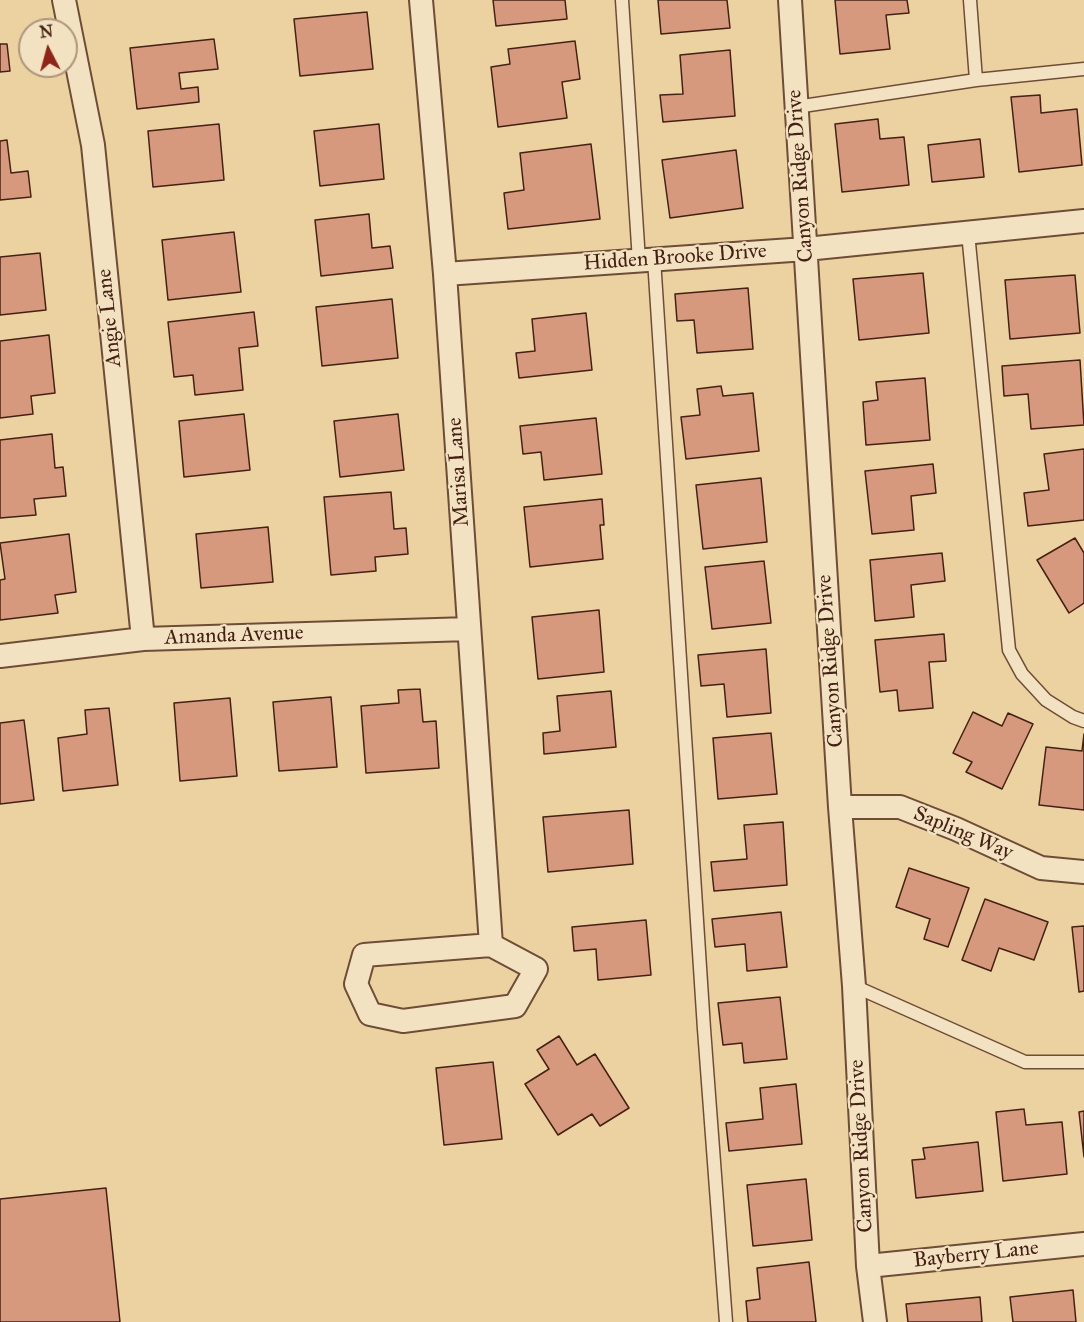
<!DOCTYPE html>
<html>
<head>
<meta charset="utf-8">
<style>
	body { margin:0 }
	#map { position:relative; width:1084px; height:1322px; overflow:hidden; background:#ecd2a1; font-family:"IM FELL Great Primer",serif }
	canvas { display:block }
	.north { position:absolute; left:18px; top:18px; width:60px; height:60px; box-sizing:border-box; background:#f3e2c2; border:2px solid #ad957c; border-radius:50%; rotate:354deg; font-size:16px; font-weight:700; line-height:24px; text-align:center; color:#442114 }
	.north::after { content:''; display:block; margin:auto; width:21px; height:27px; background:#8f2418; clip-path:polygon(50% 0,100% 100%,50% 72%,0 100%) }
</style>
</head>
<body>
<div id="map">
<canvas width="1084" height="1322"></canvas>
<div class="north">N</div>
</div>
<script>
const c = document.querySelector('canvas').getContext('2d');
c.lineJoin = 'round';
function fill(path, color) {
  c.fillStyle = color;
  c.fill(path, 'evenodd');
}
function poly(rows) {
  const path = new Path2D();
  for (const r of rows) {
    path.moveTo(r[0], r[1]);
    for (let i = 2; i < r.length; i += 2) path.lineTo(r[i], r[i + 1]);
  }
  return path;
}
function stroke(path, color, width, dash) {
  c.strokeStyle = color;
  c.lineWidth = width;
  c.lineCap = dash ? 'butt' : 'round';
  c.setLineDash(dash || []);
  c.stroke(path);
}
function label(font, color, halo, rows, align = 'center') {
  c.font = font + ' "IM FELL Great Primer",serif';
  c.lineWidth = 4.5;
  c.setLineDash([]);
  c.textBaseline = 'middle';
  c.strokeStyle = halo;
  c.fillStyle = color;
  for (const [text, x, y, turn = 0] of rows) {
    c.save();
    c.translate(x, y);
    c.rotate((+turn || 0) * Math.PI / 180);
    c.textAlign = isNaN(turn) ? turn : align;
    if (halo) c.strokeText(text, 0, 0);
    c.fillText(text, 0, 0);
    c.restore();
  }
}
const building = poly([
	[493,0,565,0,567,19,496,26,493,0],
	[658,0,727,0,730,28,661,34,658,0],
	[835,0,907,0,909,13,886,15,890,49,840,54,835,0],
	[367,12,373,69,300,76,294,19,367,12],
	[214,39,218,69,179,73,181,89,198,87,199,102,137,109,130,48,214,39],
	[575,41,580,79,562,82,567,118,498,127,491,67,510,64,508,49,575,41],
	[0,44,7,44,10,71,0,72,0,44],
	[730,50,735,116,663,122,660,95,683,94,680,55,730,50],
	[1040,95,1041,113,1077,109,1082,165,1019,172,1011,97,1040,95],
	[878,119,880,139,904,137,909,185,842,192,835,124,878,119],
	[219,124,224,180,153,187,148,131,219,124],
	[379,124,384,179,320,186,314,131,379,124],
	[980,139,984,177,932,182,928,145,980,139],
	[7,140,11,173,28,171,31,197,0,200,0,141,7,140],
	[591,144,600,219,508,229,504,193,524,190,520,153,591,144],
	[736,150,743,208,670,218,662,160,736,150],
	[369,214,372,248,390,246,393,268,321,276,315,220,369,214],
	[234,232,241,292,168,300,162,240,234,232],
	[40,253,46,310,0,315,0,257,40,253],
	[923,273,929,333,859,340,853,279,923,273],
	[1075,275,1080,333,1010,339,1005,280,1075,275],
	[748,288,753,349,697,353,694,320,677,321,675,294,748,288],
	[392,299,398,358,322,366,316,307,392,299],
	[254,312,258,346,239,348,243,390,195,395,193,375,174,377,168,322,254,312],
	[586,313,592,370,519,378,516,353,535,351,532,319,586,313],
	[49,335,55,393,31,396,33,414,0,418,0,341,49,335],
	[1080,360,1084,425,1031,429,1028,394,1004,396,1002,366,1080,360],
	[925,378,930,440,866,445,863,402,878,400,876,382,925,378],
	[721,386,723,396,753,393,759,451,686,459,681,417,700,415,697,389,721,386],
	[244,414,250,470,184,477,179,421,244,414],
	[398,414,404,470,340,477,334,421,398,414],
	[596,418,602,474,544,480,541,452,523,454,520,426,596,418],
	[52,434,55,468,63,467,66,496,34,499,36,515,0,518,0,440,52,434],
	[1084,449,1084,520,1028,526,1024,493,1049,490,1044,454,1084,449],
	[933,464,936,493,911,496,914,530,872,534,865,471,933,464],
	[761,478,767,542,703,549,696,485,761,478],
	[391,492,394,529,406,528,408,554,375,557,376,571,331,575,324,497,391,492],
	[602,499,604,525,600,525,603,559,530,567,524,507,602,499],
	[268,527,273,582,201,588,196,534,268,527],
	[69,534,76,592,55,595,58,613,0,620,0,580,5,579,0,543,69,534],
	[1075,538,1084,553,1084,603,1069,613,1037,560,1075,538],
	[942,553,945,581,911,585,914,617,875,621,870,560,942,553],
	[764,561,771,623,712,629,705,567,764,561],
	[599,610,604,672,538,679,532,617,599,610],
	[944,634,946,661,929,662,933,708,899,711,897,690,880,692,875,640,944,634],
	[766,649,771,713,727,717,724,684,701,686,698,655,766,649],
	[420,689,423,722,436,721,439,768,366,773,361,706,399,703,398,690,420,689],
	[611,691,616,747,544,754,543,733,560,731,557,696,611,691],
	[331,697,337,767,279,771,273,702,331,697],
	[230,698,237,776,180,781,174,703,230,698],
	[109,708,118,785,63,791,58,738,87,734,85,710,109,708],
	[973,712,1002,726,1008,713,1033,724,1002,789,966,772,972,762,953,753,973,712],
	[24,720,34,800,0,804,0,723,24,720],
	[771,733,777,794,718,799,713,738,771,733],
	[1084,734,1084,810,1039,805,1046,747,1082,751,1084,734],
	[629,810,633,864,548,872,543,817,629,810],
	[783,822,787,885,714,891,711,862,747,859,744,825,783,822],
	[909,868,969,888,948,947,924,939,930,919,896,907,909,868],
	[985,899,1048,922,1034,960,999,948,991,971,962,960,985,899],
	[781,912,787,967,747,971,745,944,715,947,712,919,781,912],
	[646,920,651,975,598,980,596,949,574,951,572,927,646,920],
	[1084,926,1084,991,1079,992,1072,927,1084,926],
	[780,997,787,1059,744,1063,742,1043,723,1045,718,1003,780,997],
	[559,1036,577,1065,595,1054,629,1108,600,1126,592,1114,558,1135,525,1084,549,1069,537,1050,559,1036],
	[493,1062,502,1139,444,1145,436,1068,493,1062],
	[796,1084,802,1144,729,1151,726,1123,763,1119,760,1088,796,1084],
	[1024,1109,1026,1125,1062,1122,1067,1174,1003,1181,996,1112,1024,1109],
	[1084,1111,1084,1157,1079,1112,1084,1111],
	[978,1142,983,1191,916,1198,912,1160,925,1159,923,1148,978,1142],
	[806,1179,812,1240,753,1246,747,1185,806,1179],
	[106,1188,120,1322,0,1322,0,1199,106,1188],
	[809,1262,816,1322,748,1322,746,1301,760,1299,757,1268,809,1262],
	[1073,1290,1076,1322,1013,1322,1010,1297,1073,1290],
	[980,1297,982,1322,908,1322,906,1304,980,1297]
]);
const service = poly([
	[622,0,639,261],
	[970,0,976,80],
	[796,107,976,80,1084,69],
	[968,233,1009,650,1022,674,1046,700,1073,717,1084,721],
	[654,259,704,1029,726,1322],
	[854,986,1025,1062,1084,1062]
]);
const minor = poly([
	[64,0,93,145,143,639],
	[421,0,445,274,491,945],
	[790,0,840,807,854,986,868,1266,875,1322],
	[445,274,806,249,1084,221],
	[0,656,143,639,469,629],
	[840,807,900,807,956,829,1041,868,1084,872],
	[491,945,536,969,515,1006,403,1021,370,1014,356,984,364,955,491,945],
	[868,1266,1084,1244]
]);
const streetNames = [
	["Canyon Ridge Drive",801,176,-94],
	["Hidden Brooke Drive",675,258,-4],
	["Angie Lane",110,318,-96],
	["Marisa Lane",459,472,-94],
	["Amanda Avenue",234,636,-2],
	["Canyon Ridge Drive",831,661,-94],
	["Sapling Way",963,834,23],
	["Canyon Ridge Drive",862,1146,-93],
	["Bayberry Lane",976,1255,-6]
];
fill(building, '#d7997e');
stroke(building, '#442114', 1.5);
stroke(service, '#6e4d37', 15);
stroke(minor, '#6e4d37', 26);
stroke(service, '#f3e2c2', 12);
stroke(minor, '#f3e2c2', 22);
label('21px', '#442114', '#f3e2c2', streetNames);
</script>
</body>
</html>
